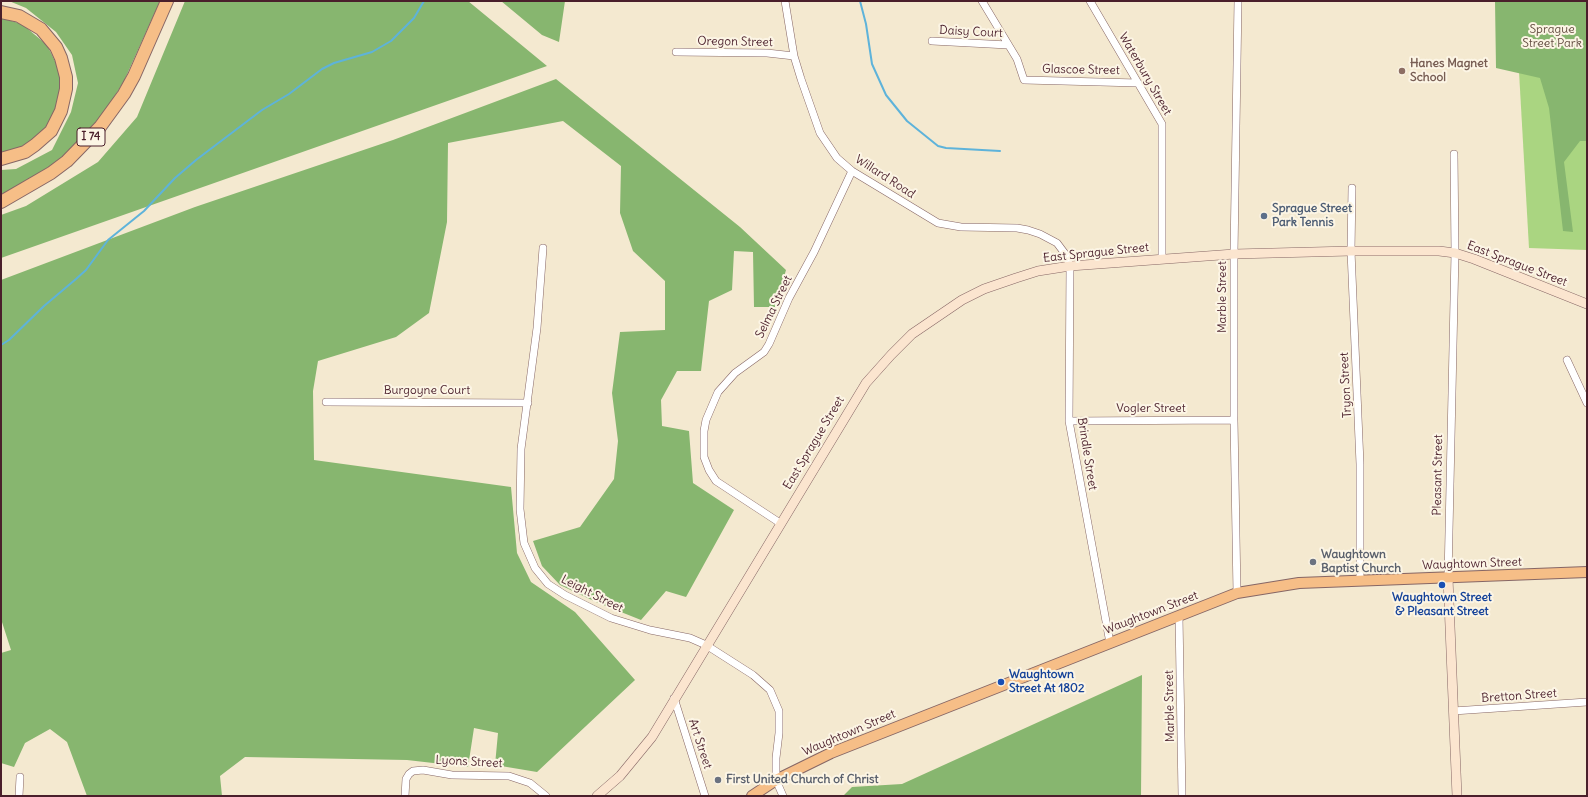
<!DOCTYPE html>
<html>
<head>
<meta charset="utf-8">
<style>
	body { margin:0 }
	#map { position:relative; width:1588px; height:797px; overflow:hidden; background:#f4e9d0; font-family:Delius,sans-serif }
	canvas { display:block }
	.frame { position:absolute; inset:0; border:2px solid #4a1f2b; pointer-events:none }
</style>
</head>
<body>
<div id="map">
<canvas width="1588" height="797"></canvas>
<div class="frame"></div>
</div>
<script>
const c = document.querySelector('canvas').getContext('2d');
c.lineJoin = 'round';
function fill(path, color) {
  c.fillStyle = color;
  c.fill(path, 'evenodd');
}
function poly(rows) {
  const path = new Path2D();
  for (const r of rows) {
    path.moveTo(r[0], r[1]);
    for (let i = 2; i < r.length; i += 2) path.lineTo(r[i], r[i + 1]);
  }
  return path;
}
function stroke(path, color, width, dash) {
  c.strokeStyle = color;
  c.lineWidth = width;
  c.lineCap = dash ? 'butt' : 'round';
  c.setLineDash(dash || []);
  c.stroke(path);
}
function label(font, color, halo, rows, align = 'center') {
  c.font = font + ' Delius,sans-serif';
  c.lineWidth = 4;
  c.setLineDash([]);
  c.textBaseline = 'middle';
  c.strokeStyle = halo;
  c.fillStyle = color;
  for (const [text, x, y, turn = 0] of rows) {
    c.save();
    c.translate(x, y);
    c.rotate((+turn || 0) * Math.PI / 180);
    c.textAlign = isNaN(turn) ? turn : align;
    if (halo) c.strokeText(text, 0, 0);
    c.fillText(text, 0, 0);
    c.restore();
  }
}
const green = poly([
	[1515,1,1587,1,1587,250,1529,248]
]);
const forest = poly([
	[9,1,160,1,124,81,103,115,65,156,19,187,1,194,1,170,16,169,52,150,71,112,78,83,72,55,56,32,26,8],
	[185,1,468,1,547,66,1,258,1,215,26,206,98,162,137,117],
	[501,1,565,1,559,42,542,35],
	[1495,1,1587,1,1587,141,1580,141,1564,162,1573,232,1563,231,1549,108,1540,78,1496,68],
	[1,18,22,24,47,45,59,69,60,99,52,122,38,138,14,150,1,153],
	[556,79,740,227,786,270,775,307,754,307,753,252,734,251,732,290,709,301,701,371,677,371,661,400,662,426,689,431,693,483,734,510,686,597,666,591,641,620,596,602,560,585,542,566,533,541,580,527,614,479,618,441,612,393,620,332,665,330,665,281,633,251,620,213,621,166,563,121,448,143,447,222,429,313,396,337,318,361,313,391,314,460,511,487,517,553,531,582,575,612,635,680,537,772,495,765,498,733,474,728,468,767,407,760,245,757,220,776,222,796,87,796,67,742,50,729,25,743,14,767,1,763,1,653,11,650,1,619,1,280,195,207,393,140],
	[1142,675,1141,796,843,796,852,787,902,784]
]);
const stream = poly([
	[860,1,866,24,872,64,886,95,907,121,938,146,946,148,1000,151],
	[1,345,9,340,44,306,76,279,86,270,108,240,144,211,175,178,196,160,262,110,289,94,322,69,334,63,372,52,391,41,414,18,424,1]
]);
const street = poly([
	[785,1,794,56,801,79,820,133,837,158,852,171,938,223,961,227,1017,228,1028,230,1040,234,1057,243,1066,255,1070,266,1069,421,1110,643],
	[982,1,1017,59,1024,80,1138,83],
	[1090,1,1162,124,1162,259],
	[932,41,1008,45],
	[676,52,767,53,794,56],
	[1352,188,1351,251,1360,464,1360,581],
	[543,248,537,328,521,449,520,509,524,543,535,568,548,584,565,595,611,618,650,630,690,638,706,645,753,675,770,690,779,711,779,733,776,758,776,780,783,796],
	[1567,360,1587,403],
	[326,402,528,403],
	[1069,421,1234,420],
	[780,523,716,481,709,470,704,457,704,431,706,420,718,392,735,373,764,352,769,344,789,298,814,252,852,171],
	[1448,578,1455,253,1454,154],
	[1237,593,1234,420,1234,254,1238,1],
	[1179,616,1182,796],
	[674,698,705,796],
	[1453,711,1587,702],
	[19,796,20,777],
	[405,796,406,779,409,774,413,771,423,770,452,775,509,776,530,783,546,796]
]);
const secondary = poly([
	[1448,578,1457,796],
	[597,796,620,776,652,737,866,383,891,355,912,334,962,300,984,289,1016,278,1038,271,1070,266,1234,254,1351,251,1439,251,1455,253,1474,259,1587,304]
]);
const primary = poly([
	[752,796,776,780,831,753,1237,593,1299,583,1587,572]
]);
const highway = poly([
	[1,12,19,16,41,29,56,47,61,58,66,77,66,89,61,111,51,131,35,145,25,152,1,159],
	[1,202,51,173,67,161,100,127,124,94,134,76,167,1]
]);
const markers = [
	[1402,71,4,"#8d6e63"],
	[1264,216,4,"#5c6f8a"],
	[1313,562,4,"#6b7280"],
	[1442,585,4,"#1a4fb4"],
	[1001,682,4,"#1a4fb4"],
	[718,780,4,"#6b7280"]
];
const shields = [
	[91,137,28]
];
const shieldNames = [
	["I 74",91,137]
];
const parkNames = [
	["Sprague",1552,30],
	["Street Park",1552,44]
];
const streetNames = [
	["Daisy Court",971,32,3],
	["Oregon Street",735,42,1],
	["Glascoe Street",1081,70,1],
	["Waterbury Street",1145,74,60],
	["Willard Road",885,177,33],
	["East Sprague Street",1096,253,-6],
	["East Sprague Street",1517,264,21],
	["Marble Street",1223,297,-90],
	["Selma Street",774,307,-64],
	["Tryon Street",1346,385,-93],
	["Burgoyne Court",427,391],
	["Vogler Street",1151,409],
	["East Sprague Street",814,443,-59],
	["Brindle Street",1087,454,81],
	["Pleasant Street",1438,475,-89],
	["Waughtown Street",1472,564,-2],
	["Leight Street",592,594,27],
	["Waughtown Street",1151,613,-21],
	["Bretton Street",1519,696,-4],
	["Marble Street",1170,706,-91],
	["Waughtown Street",849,733,-23],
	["Art Street",700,744,72],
	["Lyons Street",469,762,3]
];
const educationNames = [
	["Hanes Magnet",1410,64],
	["School",1410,78]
];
const serviceNames = [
	["Sprague Street",1272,209],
	["Park Tennis",1272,223]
];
const worshipNames = [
	["Waughtown",1321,555],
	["Baptist Church",1321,569],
	["First United Church of Christ",726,780]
];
const transitNames = [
	["Waughtown Street",1442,598],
	["& Pleasant Street",1442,612],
	["Waughtown",1009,675,"left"],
	["Street At 1802",1009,689,"left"]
];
fill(green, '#aad581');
fill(forest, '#87b66f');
stroke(stream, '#5eb3da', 2);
stroke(street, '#866665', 8);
stroke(secondary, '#866665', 10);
stroke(primary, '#866665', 12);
stroke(highway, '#866665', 14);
stroke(street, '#fff', 7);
stroke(secondary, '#fbe5cf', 9);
stroke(primary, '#f6be87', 10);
stroke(highway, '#f6be87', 12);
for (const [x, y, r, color] of markers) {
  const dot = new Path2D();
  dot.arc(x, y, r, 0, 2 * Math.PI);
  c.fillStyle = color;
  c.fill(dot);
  stroke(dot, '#fcf5e5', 1.5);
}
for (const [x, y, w] of shields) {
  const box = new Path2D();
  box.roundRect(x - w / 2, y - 9, w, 18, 3);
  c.fillStyle = '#fcf5e5';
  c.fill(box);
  stroke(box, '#4a1f2b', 1);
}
label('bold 11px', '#4a1f2b', null, shieldNames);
label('12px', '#624c40', '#fcf5e5', parkNames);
label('12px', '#4a1f2b', '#fcf5e5', streetNames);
label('bold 12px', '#785e54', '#fcf5e5', educationNames, 'left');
label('bold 12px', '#4e5e75', '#fcf5e5', serviceNames, 'left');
label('bold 12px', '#5b616d', '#fcf5e5', worshipNames, 'left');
label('bold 12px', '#164399', '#fcf5e5', transitNames);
</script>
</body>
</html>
